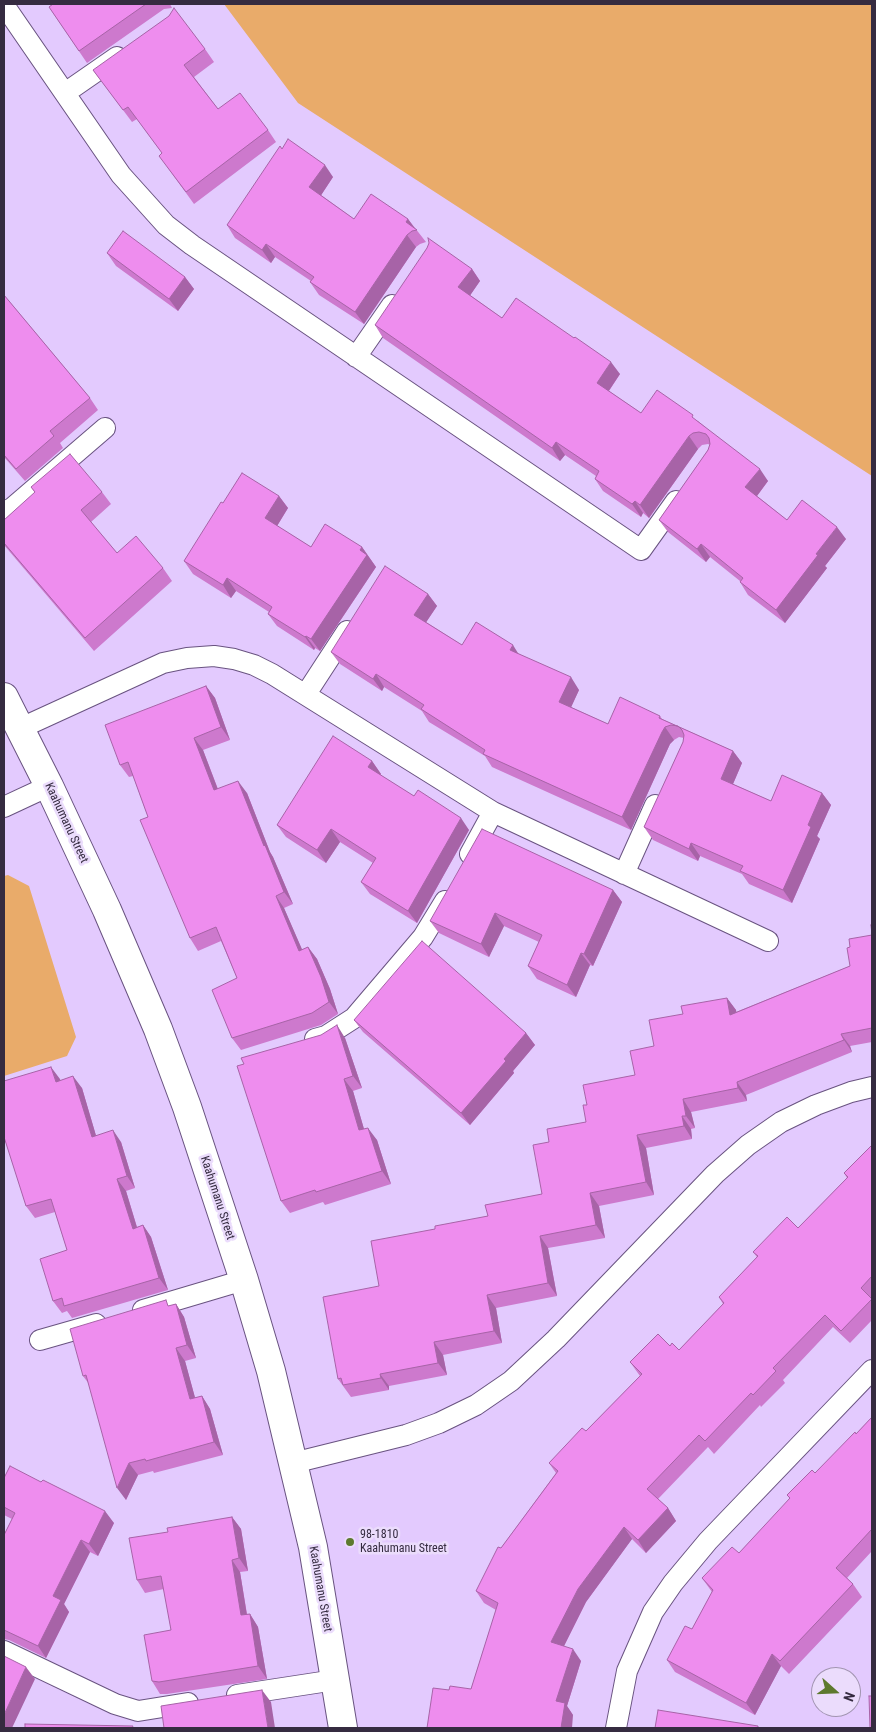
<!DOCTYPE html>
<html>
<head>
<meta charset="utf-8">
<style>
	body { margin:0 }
	#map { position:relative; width:876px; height:1732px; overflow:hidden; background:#e3cafe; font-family:"Roboto Condensed",sans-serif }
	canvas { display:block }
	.frame { position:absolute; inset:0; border:5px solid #352b40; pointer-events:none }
	.north { position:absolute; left:811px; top:1667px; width:50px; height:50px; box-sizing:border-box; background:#ebdcfc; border:1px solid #a295b1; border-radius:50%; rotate:110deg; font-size:14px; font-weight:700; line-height:20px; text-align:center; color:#352b40 }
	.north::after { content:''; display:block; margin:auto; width:18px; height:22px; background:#5d792e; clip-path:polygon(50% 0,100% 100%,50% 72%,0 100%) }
</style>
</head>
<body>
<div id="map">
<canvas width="876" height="1732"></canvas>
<div class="frame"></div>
<div class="north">N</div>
</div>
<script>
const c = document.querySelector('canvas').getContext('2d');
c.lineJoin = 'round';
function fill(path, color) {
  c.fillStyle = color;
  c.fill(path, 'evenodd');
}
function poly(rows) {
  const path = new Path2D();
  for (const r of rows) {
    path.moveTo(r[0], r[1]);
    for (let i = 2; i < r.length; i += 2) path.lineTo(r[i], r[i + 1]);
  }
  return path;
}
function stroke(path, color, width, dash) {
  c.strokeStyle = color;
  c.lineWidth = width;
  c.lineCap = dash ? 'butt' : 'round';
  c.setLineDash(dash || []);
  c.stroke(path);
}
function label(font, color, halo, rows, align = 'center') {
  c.font = font + ' "Roboto Condensed",sans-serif';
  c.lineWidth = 5;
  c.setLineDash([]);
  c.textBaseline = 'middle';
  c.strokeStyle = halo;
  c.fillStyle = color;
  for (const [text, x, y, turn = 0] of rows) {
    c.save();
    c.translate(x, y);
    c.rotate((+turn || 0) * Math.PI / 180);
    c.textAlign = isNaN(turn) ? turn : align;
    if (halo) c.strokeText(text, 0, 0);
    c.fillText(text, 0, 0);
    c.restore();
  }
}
const green = poly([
	[224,4,872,4,872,476,298,103],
	[8,875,29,886,76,1037,67,1056,4,1076,4,876]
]);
const service = poly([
	[4,5,121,175,166,225,192,245,641,550,676,501],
	[65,93,117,57],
	[356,357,392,305],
	[4,512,12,508,105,428],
	[306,694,347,631],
	[21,728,163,663,187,658,214,656,234,659,254,665,272,674,493,812,768,941],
	[4,807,49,786],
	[470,854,493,812],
	[624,874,655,805],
	[315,1039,326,1036,354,1018,423,937,445,901],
	[143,1310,244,1280],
	[40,1340,96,1324],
	[293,1463,406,1435,439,1423,476,1405,511,1381,556,1339,715,1174,748,1145,781,1122,816,1105,851,1092,872,1087],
	[4,1651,115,1704,138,1711,188,1703],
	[237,1695,335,1680],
	[616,1728,627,1671,653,1612,673,1583,708,1541,872,1370]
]);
const minor = poly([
	[4,697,49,786,107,910,158,1029,187,1107,244,1280,271,1371,313,1547,343,1728]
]);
const wall = poly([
	[53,4,170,4,172,8,164,9,87,63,49,7],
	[205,49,214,62,194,77,218,109,268,130,276,142,194,204,168,168,162,153,137,119,132,122,93,70],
	[282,149,333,177,321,195,354,219,408,219,426,242,420,244,416,247,364,324,319,295,310,282,311,281,275,257,271,263,235,238,227,225],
	[107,253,185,277,194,289,178,311,116,266],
	[472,269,480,281,470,295,502,318,620,374,609,391,641,413,698,421,768,481,757,496,787,520,846,539,825,566,827,568,785,623,748,595,740,582,740,581,710,557,706,562,668,532,659,520,708,450,710,445,708,444,702,445,698,449,649,518,643,513,641,517,603,491,595,479,596,476,565,455,560,461,383,338,375,325],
	[4,295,90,398,98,410,60,443,63,448,25,481,4,457],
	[31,487,102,492,111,504,91,522,117,553,163,568,172,581,94,651,4,545,4,520,35,493],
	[279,496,288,508,277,526,311,547,362,547,376,567,320,651,315,648,314,650,277,626,268,614,269,612,236,591,231,598,193,574,184,561,223,503],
	[428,594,437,606,426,622,462,645,519,654,579,690,571,707,608,724,660,716,662,719,733,751,742,763,733,784,771,801,822,793,831,805,817,836,820,839,792,903,749,884,742,874,700,856,698,861,653,840,644,827,683,742,684,738,679,737,674,740,670,744,631,830,492,767,485,756,429,722,422,711,384,687,382,691,340,664,331,652],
	[206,686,215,698,230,740,203,750,218,789,247,793,270,852,273,857,293,904,284,908,302,950,308,947,317,959,330,989,338,1014,321,1025,241,1050,232,1038,237,978,221,941,198,951,190,938,148,817,133,776,129,777,120,765],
	[372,761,381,774,380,775,469,830,417,923,370,894,361,882,373,863,340,842,326,863,286,837,277,825],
	[613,890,622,902,593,966,590,965,576,997,537,979,528,966,539,942,504,926,489,957,439,933,430,921],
	[872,925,872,1042,850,1046,852,1052,746,1095,747,1101,691,1112,695,1128,691,1129,692,1139,646,1148,654,1195,599,1206,605,1238,548,1248,557,1296,496,1308,502,1343,443,1355,447,1375,389,1386,389,1390,351,1397,338,1379,379,1286,435,1229,488,1216,542,1194,549,1142,586,1122,587,1105,635,1075,654,1046,683,1014,727,998,736,1010,736,1012,850,966,850,947,872,935],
	[354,1020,526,1033,535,1045,513,1071,514,1073,470,1125,363,1032],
	[345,1038,362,1088,353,1091,364,1129,377,1140,391,1184,325,1205,323,1202,290,1213,281,1201],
	[60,1079,60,1080,82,1088,96,1136,121,1142,135,1188,126,1191,137,1227,143,1225,151,1237,168,1290,72,1318,67,1311,62,1313,53,1301,67,1250,55,1212,35,1218,26,1206,6,1142,4,1143,4,1081],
	[872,1145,872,1298,871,1299,872,1300,872,1320,850,1343,833,1327,783,1380,785,1383,761,1407,760,1405,714,1454,708,1447,658,1499,668,1508,676,1521,646,1553,632,1539,586,1602,564,1646,581,1661,567,1706,573,1715,449,1690,471,1689,496,1610,484,1603,476,1591,501,1548,556,1473,549,1463,586,1431,640,1376,630,1362,670,1346,679,1350,723,1304,719,1297,757,1257,753,1252,798,1228,847,1178,844,1173],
	[176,1304,184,1317,196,1358,185,1361,195,1398,202,1396,210,1409,223,1455,154,1473,153,1471,138,1475,126,1500,89,1384,83,1376,170,1306],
	[872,1417,872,1551,847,1578,853,1584,862,1597,789,1674,781,1666,755,1715,675,1672,667,1660,692,1629,712,1592,702,1578,739,1553,790,1499,787,1495,815,1473,856,1434],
	[4,1478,114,1523,98,1556,90,1552,64,1604,69,1612,46,1658,9,1640,4,1639,4,1535,12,1519,4,1515],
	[232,1517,241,1529,248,1571,240,1572,247,1614,250,1614,258,1627,267,1679,167,1694,160,1694,152,1681,171,1630,164,1589,145,1593,137,1580,168,1532]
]);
const shadedWall = poly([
	[325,165,333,177,318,200,309,187],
	[408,219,416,230,406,222],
	[407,235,416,247,364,324,355,312],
	[266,244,275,257,271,263,262,250],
	[472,269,480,281,467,300,458,287],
	[185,277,194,289,178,311,169,299],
	[611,362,620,374,606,395,597,383],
	[689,436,698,449,649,518,640,505],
	[556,442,565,455,560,461,552,448],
	[760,469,768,481,754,500,745,487],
	[279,496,288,508,274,531,265,518],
	[635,501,643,513,641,517,632,504],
	[837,527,846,539,825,566,827,568,785,623,776,610,816,554],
	[701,544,710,557,706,562,697,549],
	[362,547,376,567,320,651,311,639],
	[227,578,236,591,231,598,223,585],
	[428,594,437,606,423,627,414,615],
	[306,636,315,648,314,650,305,637],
	[513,645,521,658,510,650],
	[376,674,384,687,382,691,373,679],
	[571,677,579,690,568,714,559,702],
	[206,686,215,698,230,740,221,727],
	[665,727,674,740,670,744,631,830,622,817,662,732],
	[194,738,203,750,223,803,214,790],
	[733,751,742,763,730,791,721,779],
	[372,761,381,774,377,780,368,767],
	[238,781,247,793,270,852,273,857,293,904,284,892,264,846],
	[822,793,831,805,817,836,820,839,792,903,783,890,808,825],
	[461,818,469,830,417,923,408,911],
	[331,829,340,842,326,863,317,850],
	[691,843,700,856,698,861,689,849],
	[613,890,622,902,593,966,584,954],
	[276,896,284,908,308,963,299,951],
	[495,913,504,926,489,957,481,944],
	[308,947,317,959,330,989,338,1014,329,1002],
	[581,953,590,965,576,997,567,985],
	[727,998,736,1010,739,1027,730,1015],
	[337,1025,345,1038,362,1088,353,1076],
	[526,1033,535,1045,513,1071,514,1073,470,1125,461,1113,504,1059],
	[841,1034,850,1046,852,1052,844,1040],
	[51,1067,60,1079,64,1093,56,1082],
	[73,1076,82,1088,100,1149,92,1137],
	[344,1079,353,1091,368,1143,359,1130],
	[737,1082,746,1095,747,1101,738,1088],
	[683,1099,691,1112,695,1128,686,1116],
	[682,1116,691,1129,692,1139,684,1126],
	[368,1128,377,1140,391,1184,382,1171],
	[113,1130,121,1142,135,1188,127,1176],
	[637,1135,646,1148,654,1195,646,1182],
	[117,1179,126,1191,141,1241,133,1229],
	[590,1193,599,1206,605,1238,596,1225],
	[143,1225,151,1237,168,1290,159,1278],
	[540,1236,548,1248,557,1296,548,1283],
	[487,1295,496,1308,502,1343,494,1331],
	[176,1304,184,1317,196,1358,187,1345],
	[434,1342,443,1355,447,1375,438,1363],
	[176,1348,185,1361,199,1412,190,1399],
	[380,1374,389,1386,389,1390,381,1378],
	[202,1396,210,1409,223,1455,214,1442],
	[129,1463,138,1475,126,1500,117,1488],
	[668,1508,676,1521,646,1553,638,1540],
	[105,1511,114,1523,98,1556,89,1544],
	[232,1517,241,1529,248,1571,239,1558],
	[624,1527,632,1539,586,1602,560,1654,551,1642,578,1589],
	[81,1540,90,1552,64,1604,69,1612,46,1658,38,1646,53,1596],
	[232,1560,240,1572,249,1628,241,1615],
	[250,1614,258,1627,267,1679,258,1666],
	[573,1649,581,1661,567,1706,573,1715,572,1728,561,1728,556,1701],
	[772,1654,781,1666,755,1715,746,1703],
	[26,1667,35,1679,12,1728,4,1728,4,1715],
	[262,1690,271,1702,275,1728,268,1728]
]);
const building = poly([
	[53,4,146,4,79,51,49,7,53,4],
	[174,8,205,49,184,65,218,109,240,93,268,130,186,192,159,156,162,153,128,107,123,110,93,70,169,16,174,8],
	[288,139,325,165,309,187,354,219,371,194,408,219,406,222,417,230,412,231,407,235,355,312,310,282,314,277,266,244,262,250,227,225,280,146,282,149,288,139],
	[123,231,185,277,169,299,107,253,123,231],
	[428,238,472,269,458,287,502,318,516,298,574,338,575,337,611,362,597,383,641,413,657,390,693,415,692,417,760,469,745,487,787,520,802,500,837,527,816,554,818,555,776,610,740,582,743,578,701,544,697,549,659,520,708,450,710,444,709,438,706,434,699,432,693,433,689,436,640,505,635,501,632,504,595,479,599,471,556,442,552,448,375,325,427,248,429,243,428,238],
	[4,295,90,398,50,431,54,436,16,469,4,455,4,295],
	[70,454,102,492,81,510,117,553,136,536,163,568,85,638,4,543,4,520,35,492,31,487,70,454],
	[242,473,279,496,265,518,311,547,325,524,362,547,360,550,367,555,311,639,306,636,305,637,268,614,272,607,227,578,223,585,184,561,221,502,223,503,242,473],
	[385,566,428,594,414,615,462,645,476,622,513,645,510,650,571,677,559,702,608,724,620,697,660,716,659,718,733,751,721,779,771,801,782,775,822,793,808,825,811,827,783,890,740,871,743,866,691,843,689,849,644,827,683,742,684,735,682,730,678,726,671,725,665,727,662,732,622,817,483,754,485,750,421,709,424,705,376,674,373,679,331,652,385,566],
	[206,686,221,727,194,738,214,790,238,781,264,846,265,845,284,892,276,896,299,951,308,947,321,977,329,1002,312,1013,232,1038,212,990,237,978,216,927,190,938,140,820,148,817,128,762,120,765,105,725,206,686],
	[333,736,372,761,368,767,414,796,418,790,461,818,408,911,361,882,376,858,331,829,317,850,277,825,333,736],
	[482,829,613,890,584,954,581,953,567,985,528,966,542,935,495,913,481,944,430,921,482,829],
	[871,925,872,925,872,1028,841,1034,844,1040,737,1082,738,1088,683,1099,686,1116,682,1116,684,1126,637,1135,646,1182,590,1193,596,1225,540,1236,548,1283,487,1295,494,1331,434,1342,438,1363,380,1374,381,1378,343,1385,341,1378,338,1379,323,1297,379,1286,371,1241,435,1229,435,1226,488,1216,485,1205,542,1194,533,1145,549,1142,547,1129,586,1122,583,1105,587,1105,583,1085,635,1075,630,1051,654,1046,649,1020,683,1014,681,1006,727,998,730,1015,850,966,847,948,850,947,849,939,872,935,871,925],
	[422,941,526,1033,504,1059,506,1061,461,1113,354,1020,422,941],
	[337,1025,353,1076,344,1079,359,1130,368,1128,382,1171,316,1192,315,1190,281,1201,237,1066,244,1064,241,1058,321,1035,337,1025],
	[51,1067,56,1082,73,1076,92,1137,113,1130,127,1176,117,1179,133,1229,143,1225,159,1278,64,1306,62,1298,53,1301,40,1259,67,1250,51,1199,26,1206,4,1137,4,1081,51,1067],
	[872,1145,872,1276,861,1288,872,1299,841,1331,825,1315,773,1368,776,1371,753,1395,751,1393,705,1441,699,1435,647,1489,668,1508,638,1540,624,1527,578,1589,551,1642,573,1649,556,1701,565,1703,561,1728,427,1728,433,1688,449,1690,450,1686,471,1689,498,1603,476,1591,498,1547,501,1548,558,1471,549,1463,582,1428,586,1431,642,1374,630,1362,658,1334,670,1346,672,1343,679,1350,724,1303,719,1297,758,1256,753,1252,787,1217,798,1228,848,1177,844,1173,872,1145],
	[166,1300,168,1306,176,1304,187,1345,176,1348,190,1399,202,1396,214,1442,146,1461,145,1459,129,1463,117,1488,86,1375,83,1376,70,1329,166,1300],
	[872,1417,872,1529,836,1568,853,1584,780,1661,772,1654,746,1703,667,1660,685,1626,692,1629,713,1590,702,1578,732,1547,739,1553,790,1498,787,1495,812,1470,815,1473,855,1432,856,1434,872,1417],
	[10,1466,41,1482,43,1480,105,1511,89,1544,81,1540,53,1596,61,1600,38,1646,4,1630,4,1535,15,1513,4,1507,4,1478,10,1466],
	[232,1517,239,1558,232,1560,241,1615,250,1614,258,1666,159,1682,152,1681,144,1635,171,1630,161,1576,137,1580,129,1538,168,1532,167,1528,232,1517],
	[4,1656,26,1667,4,1715,4,1656],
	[262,1690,268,1728,164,1728,161,1706,262,1690],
	[869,1696,872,1696,872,1728,870,1728,869,1696],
	[658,1710,758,1726,758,1728,655,1728,658,1710],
	[25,1724,133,1726,132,1728,25,1728,25,1724]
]);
const markers = [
	[350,1542,5,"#5d792e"]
];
const streetNames = [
	["Kaahumanu Street",66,823,65],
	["Kaahumanu Street",217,1198,72],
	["Kaahumanu Street",320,1589,80]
];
const poiNames = [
	["98-1810",360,1535],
	["Kaahumanu Street",360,1549]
];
fill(green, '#e9ab6a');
stroke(service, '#695380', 22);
stroke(minor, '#695380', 30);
stroke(service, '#fff', 20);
stroke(minor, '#fff', 28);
fill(wall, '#cd79cd');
fill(shadedWall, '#a763a7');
fill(building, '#ee8dee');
stroke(building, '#a763a7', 1);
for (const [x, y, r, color] of markers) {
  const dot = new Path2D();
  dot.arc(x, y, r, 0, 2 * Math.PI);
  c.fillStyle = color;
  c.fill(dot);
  stroke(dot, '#ebdcfc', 2);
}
label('12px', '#352b40', '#ebdcfc', streetNames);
label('12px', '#352b40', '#ebdcfc', poiNames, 'left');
</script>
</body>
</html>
